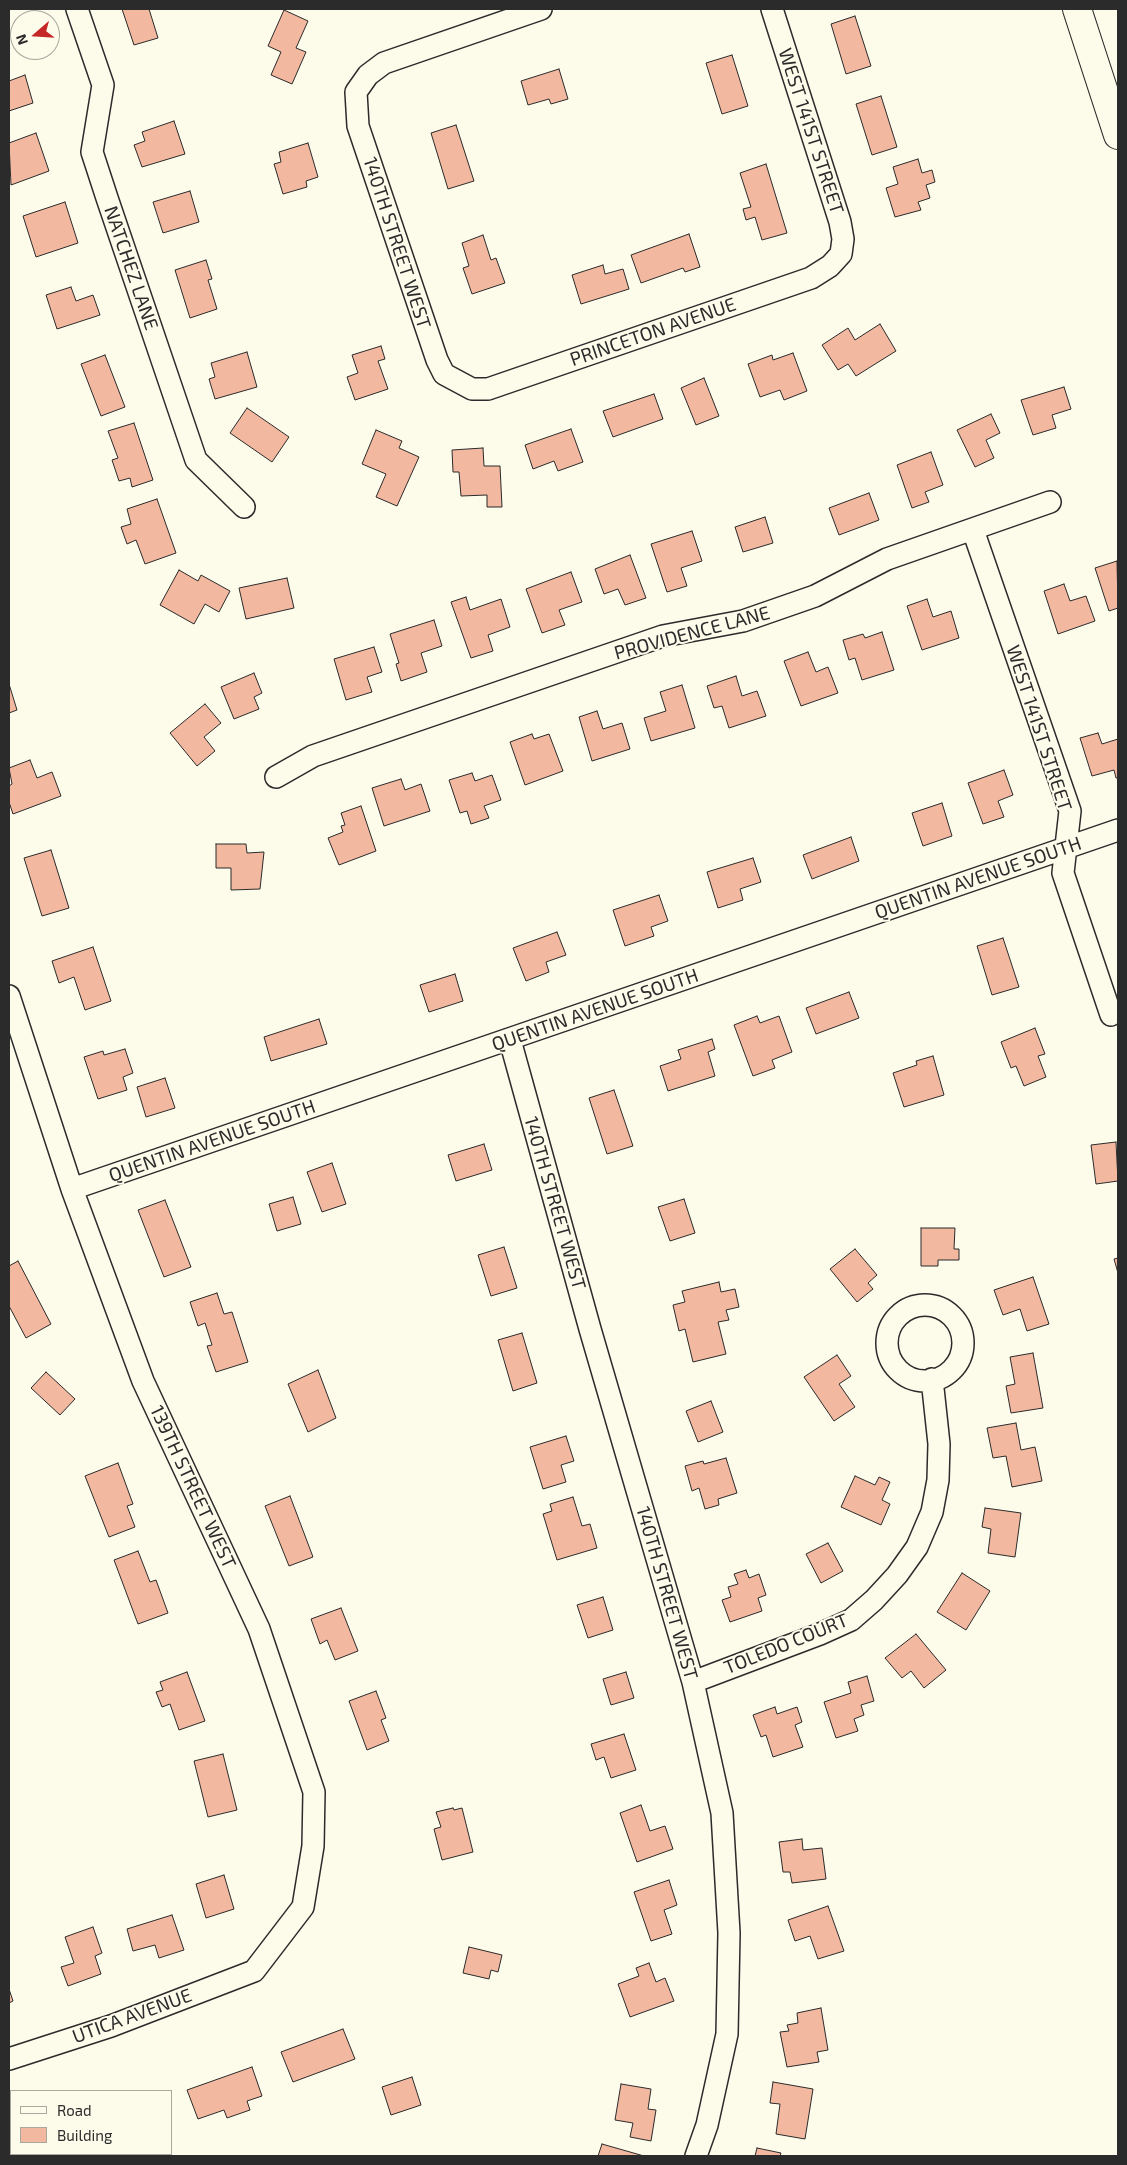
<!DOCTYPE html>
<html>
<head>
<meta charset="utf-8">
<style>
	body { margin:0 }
	#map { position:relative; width:1127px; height:2165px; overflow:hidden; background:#fdfbea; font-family:"Exo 2",sans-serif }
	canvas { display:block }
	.frame { position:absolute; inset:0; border:10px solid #2b2b2b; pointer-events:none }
	.legend { position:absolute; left:10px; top:2090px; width:162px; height:65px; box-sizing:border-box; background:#fdfbea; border:1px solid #a9a89e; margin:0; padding:6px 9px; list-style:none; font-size:15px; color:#2b2b2b }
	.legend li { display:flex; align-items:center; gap:10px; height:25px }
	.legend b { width:25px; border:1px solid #a9a89e }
	.north { position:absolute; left:10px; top:10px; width:50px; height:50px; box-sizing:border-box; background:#fdfbea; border:1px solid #a9a89e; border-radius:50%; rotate:251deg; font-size:14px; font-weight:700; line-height:20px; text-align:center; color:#2b2b2b }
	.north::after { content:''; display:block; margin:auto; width:18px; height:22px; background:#c62828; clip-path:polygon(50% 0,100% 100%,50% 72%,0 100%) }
</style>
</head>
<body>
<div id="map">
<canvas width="1127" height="2165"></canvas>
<div class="frame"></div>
<ul class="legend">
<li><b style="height:6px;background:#fdfbea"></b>Road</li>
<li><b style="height:14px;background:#f2b8a0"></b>Building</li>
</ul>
<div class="north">N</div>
</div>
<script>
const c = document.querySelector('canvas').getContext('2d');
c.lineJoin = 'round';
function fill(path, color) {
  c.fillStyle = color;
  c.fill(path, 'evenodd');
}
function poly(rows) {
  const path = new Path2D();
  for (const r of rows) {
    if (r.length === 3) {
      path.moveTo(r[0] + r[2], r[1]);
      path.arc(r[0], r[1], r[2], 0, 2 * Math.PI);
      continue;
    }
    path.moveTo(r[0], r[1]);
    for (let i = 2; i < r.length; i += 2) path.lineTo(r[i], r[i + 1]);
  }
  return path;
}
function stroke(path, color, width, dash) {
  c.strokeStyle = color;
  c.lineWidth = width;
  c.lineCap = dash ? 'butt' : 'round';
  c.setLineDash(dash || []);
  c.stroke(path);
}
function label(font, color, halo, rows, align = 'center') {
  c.font = font + ' "Exo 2",sans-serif';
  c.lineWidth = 4;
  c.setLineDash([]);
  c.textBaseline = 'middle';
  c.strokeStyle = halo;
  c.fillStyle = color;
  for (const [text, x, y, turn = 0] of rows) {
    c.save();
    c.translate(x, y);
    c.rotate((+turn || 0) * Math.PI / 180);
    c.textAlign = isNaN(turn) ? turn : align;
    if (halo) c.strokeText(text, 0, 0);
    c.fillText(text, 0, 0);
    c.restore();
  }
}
const building = poly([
	[122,9,149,9,158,38,134,45,122,9],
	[284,10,308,21,296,48,306,52,292,84,271,75,281,52,268,46,284,10],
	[855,16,871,66,846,74,831,24,855,16],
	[732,55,748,106,722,114,706,63,732,55],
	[559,69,568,99,551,104,549,99,528,105,521,81,559,69],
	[25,75,33,103,9,111,9,81,25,75],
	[881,96,897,147,872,155,856,104,881,96],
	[174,121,185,154,142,167,134,145,145,141,142,132,174,121],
	[456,125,474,181,448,189,431,133,456,125],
	[36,133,49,171,11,185,9,143,36,133],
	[308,143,318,177,306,181,307,187,283,194,274,164,281,162,279,152,308,143],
	[918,159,922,173,932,170,935,182,926,185,930,198,918,202,921,210,895,217,886,188,898,184,893,167,918,159],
	[766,164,787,233,762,240,755,217,746,220,743,209,751,207,740,173,766,164],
	[190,191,199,222,163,233,153,202,190,191],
	[65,202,78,243,36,257,23,216,65,202],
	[689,234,700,267,685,272,683,268,641,283,631,255,689,234],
	[483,235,491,260,496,258,505,283,472,294,463,268,469,266,462,243,483,235],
	[206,260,212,279,208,280,217,309,190,318,175,270,206,260],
	[603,265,605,274,623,269,629,289,581,304,572,275,603,265],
	[71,287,76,301,93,295,100,315,57,329,46,295,71,287],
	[880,324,896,351,856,376,848,364,838,370,822,345,848,328,855,340,880,324],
	[381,346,385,359,378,361,388,389,355,400,347,377,358,373,352,355,381,346],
	[247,352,257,387,215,399,209,379,215,377,211,363,247,352],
	[793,353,807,391,784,400,780,390,760,397,748,364,772,355,773,360,793,353],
	[105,355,125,407,101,416,81,364,105,355],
	[704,378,719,416,696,425,681,388,704,378],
	[1064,387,1071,409,1052,415,1056,428,1033,435,1021,400,1064,387],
	[654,394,663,419,613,437,603,411,654,394],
	[247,408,289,437,272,462,230,433,247,408],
	[991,414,1000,433,986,440,994,458,975,467,957,430,991,414],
	[134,423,153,480,132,487,130,478,119,481,112,460,118,458,108,431,134,423],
	[571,429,583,462,558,471,554,461,533,469,525,445,571,429],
	[376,430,402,441,399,448,419,457,397,506,376,497,386,474,362,464,376,430],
	[483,448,484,466,500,466,502,507,487,507,487,495,461,496,459,472,453,472,452,450,483,448],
	[931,452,943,485,925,492,929,502,912,508,897,465,931,452],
	[869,493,879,520,839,535,829,508,869,493],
	[157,499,176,553,145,564,136,540,127,544,121,527,131,524,127,509,157,499],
	[765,517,773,543,743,552,735,527,765,517],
	[692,531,702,561,681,568,687,586,667,592,651,544,692,531],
	[630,555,646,598,625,605,618,589,604,594,595,569,630,555],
	[1117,561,1118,608,1109,611,1095,568,1117,561],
	[179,570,198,581,201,575,230,591,219,612,205,604,194,624,160,605,179,570],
	[571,572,582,602,559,610,565,625,542,633,526,589,571,572],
	[287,578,294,608,246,619,239,588,287,578],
	[1064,584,1070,601,1086,596,1095,621,1058,634,1044,591,1064,584],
	[466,597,470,610,501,599,510,627,488,635,493,651,471,658,451,602,466,597],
	[927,599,933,617,951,611,959,638,922,650,907,606,927,599],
	[434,620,442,646,421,653,427,672,401,681,396,664,399,663,390,634,434,620],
	[882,632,894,670,862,680,855,658,849,660,843,640,863,634,865,638,882,632],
	[374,647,382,672,367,677,372,692,346,700,334,659,374,647],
	[808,652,816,672,828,667,838,693,801,706,784,661,808,652],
	[254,673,262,693,254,697,259,709,234,719,221,687,254,673],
	[736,676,742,696,757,691,766,716,729,728,722,706,714,708,707,686,736,676],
	[9,684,17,710,9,713,9,684],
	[682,685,695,728,651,741,644,718,666,711,660,692,682,685],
	[205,704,221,723,204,737,215,751,197,766,170,733,205,704],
	[597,711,603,729,622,723,630,749,592,761,579,717,597,711],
	[1098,733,1102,744,1118,739,1118,778,1116,778,1114,770,1092,776,1080,738,1098,733],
	[532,734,534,739,549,734,563,771,525,785,510,742,532,734],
	[30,760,37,778,52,772,61,796,13,814,9,802,9,786,12,784,9,768,30,760],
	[1004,770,1013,795,998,801,1004,817,983,824,968,783,1004,770],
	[472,773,475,781,492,775,501,800,484,806,489,818,471,824,467,811,460,813,449,780,472,773],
	[401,779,405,790,421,784,430,811,384,826,372,788,401,779],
	[942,803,952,836,923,846,912,813,942,803],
	[361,806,376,851,339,865,328,838,343,832,341,826,345,825,341,813,361,806],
	[851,837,859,861,812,879,803,855,851,837],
	[216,844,246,844,247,853,264,852,260,889,231,890,231,868,216,868,216,844],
	[51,850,69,908,42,916,24,858,51,850],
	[753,858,761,882,740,889,743,900,718,908,707,872,753,858],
	[659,895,668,921,651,927,654,936,625,946,613,910,659,895],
	[557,932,566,955,546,962,549,972,526,981,513,948,557,932],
	[1003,938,1019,987,992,995,977,946,1003,938],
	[93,947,111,1001,85,1010,74,977,59,983,52,961,93,947],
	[455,974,463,1001,429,1012,420,985,455,974],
	[849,992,859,1018,816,1034,806,1008,849,992],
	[757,1016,760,1023,779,1016,792,1052,772,1060,775,1068,753,1076,734,1025,757,1016],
	[319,1019,327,1044,271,1061,264,1037,319,1019],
	[1035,1028,1045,1054,1038,1056,1046,1077,1024,1086,1016,1066,1011,1068,1001,1042,1035,1028],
	[712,1039,715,1049,708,1052,715,1076,668,1091,660,1066,681,1059,678,1050,712,1039],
	[125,1049,133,1073,123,1077,127,1090,98,1099,84,1057,103,1051,104,1055,125,1049],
	[933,1056,944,1095,904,1107,893,1073,917,1065,916,1061,933,1056],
	[165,1078,175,1108,146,1117,137,1087,165,1078],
	[614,1090,633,1146,607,1154,589,1098,614,1090],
	[1116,1142,1118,1181,1096,1184,1091,1145,1116,1142],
	[484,1144,492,1170,456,1181,448,1155,484,1144],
	[332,1163,346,1204,322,1212,307,1172,332,1163],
	[293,1197,301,1224,277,1231,269,1204,293,1197],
	[684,1199,695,1233,670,1241,658,1207,684,1199],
	[165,1200,191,1267,164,1277,138,1210,165,1200],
	[921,1228,955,1228,954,1249,959,1249,959,1260,938,1260,938,1266,921,1266,921,1228],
	[504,1247,517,1288,491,1296,478,1255,504,1247],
	[855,1249,877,1275,868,1283,873,1289,857,1302,830,1269,855,1249],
	[1118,1258,1118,1273,1114,1259,1118,1258],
	[18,1261,51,1324,26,1338,9,1306,9,1266,18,1261],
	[1033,1277,1049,1324,1027,1331,1020,1309,1003,1315,994,1290,1033,1277],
	[719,1282,721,1292,735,1289,739,1307,726,1310,729,1320,718,1322,726,1354,693,1362,685,1329,679,1331,673,1305,685,1302,682,1291,719,1282],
	[217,1293,224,1314,232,1312,248,1362,216,1372,207,1346,212,1345,205,1323,198,1326,190,1302,217,1293],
	[522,1333,537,1383,513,1391,498,1340,522,1333],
	[1033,1353,1043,1408,1011,1413,1006,1386,1015,1384,1010,1357,1033,1353],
	[837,1355,851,1376,839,1384,855,1407,834,1421,804,1377,837,1355],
	[318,1370,336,1418,308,1432,288,1384,318,1370],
	[46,1372,75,1399,60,1415,31,1388,46,1372],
	[711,1401,723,1432,698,1442,686,1411,711,1401],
	[1016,1423,1021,1450,1035,1447,1042,1481,1012,1487,1006,1456,993,1458,987,1428,1016,1423],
	[566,1436,574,1461,561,1465,566,1482,543,1489,530,1447,566,1436],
	[726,1458,737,1493,718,1499,719,1505,705,1509,699,1488,692,1491,685,1466,703,1461,704,1464,726,1458],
	[118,1463,133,1504,127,1506,135,1527,109,1537,85,1476,118,1463],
	[855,1476,875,1485,879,1477,890,1482,882,1500,890,1504,881,1525,841,1507,855,1476],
	[290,1496,313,1557,289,1566,265,1506,290,1496],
	[573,1497,582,1526,590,1524,597,1548,557,1560,543,1514,552,1511,550,1504,573,1497],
	[985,1508,1021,1513,1015,1557,988,1553,991,1529,982,1527,985,1508],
	[828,1543,843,1571,821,1583,806,1554,828,1543],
	[138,1551,150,1582,156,1580,168,1613,138,1624,114,1560,138,1551],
	[746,1570,749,1578,759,1574,766,1595,758,1598,762,1611,730,1622,722,1600,731,1597,728,1587,738,1584,734,1574,746,1570],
	[962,1573,990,1591,966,1630,937,1612,962,1573],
	[603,1597,613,1630,588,1638,577,1605,603,1597],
	[341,1608,358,1651,335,1660,327,1640,320,1644,311,1619,341,1608],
	[916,1634,946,1670,924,1688,911,1671,902,1678,885,1658,916,1634],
	[187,1672,205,1721,179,1730,170,1704,162,1707,156,1692,163,1690,160,1682,187,1672],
	[626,1672,634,1698,611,1705,603,1679,626,1672],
	[867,1676,874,1701,861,1705,864,1715,854,1719,858,1731,836,1738,824,1702,851,1693,848,1682,867,1676],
	[376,1691,386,1718,381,1720,389,1741,367,1750,349,1701,376,1691],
	[775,1707,777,1714,797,1707,802,1722,795,1725,803,1747,773,1757,766,1735,761,1737,753,1715,775,1707],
	[624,1734,636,1770,611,1778,604,1757,596,1760,591,1744,624,1734],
	[223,1754,237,1810,208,1817,194,1761,223,1754],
	[641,1805,650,1831,665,1826,673,1849,637,1862,620,1813,641,1805],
	[453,1808,454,1810,462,1808,473,1852,442,1860,434,1829,441,1827,436,1812,453,1808],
	[802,1839,803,1850,822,1848,826,1879,792,1883,790,1872,783,1872,779,1842,802,1839],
	[224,1875,234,1909,206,1918,196,1884,224,1875],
	[669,1880,677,1905,664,1910,672,1934,651,1941,634,1892,669,1880],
	[828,1906,844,1951,818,1959,810,1936,795,1941,788,1920,828,1906],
	[172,1915,184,1950,159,1958,155,1945,133,1951,127,1929,172,1915],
	[93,1927,102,1953,95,1956,101,1974,68,1986,61,1967,74,1963,65,1937,93,1927],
	[469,1947,502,1955,498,1972,491,1970,489,1979,463,1973,469,1947],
	[649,1963,656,1982,665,1978,674,2001,630,2017,618,1984,639,1976,636,1968,649,1963],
	[9,1989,13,2001,9,2003,9,1989],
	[821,2008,828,2050,817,2052,819,2062,787,2067,780,2032,789,2031,787,2025,798,2023,797,2013,821,2008],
	[343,2029,355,2059,293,2082,281,2052,343,2029],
	[252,2067,262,2096,247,2101,250,2110,227,2118,224,2110,198,2119,187,2090,252,2067],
	[412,2077,421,2105,391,2115,382,2087,412,2077],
	[773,2082,813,2089,805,2139,776,2134,780,2104,770,2103,773,2082],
	[621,2084,651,2089,648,2109,656,2110,651,2141,630,2137,633,2123,615,2120,621,2084],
	[11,2139,11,2154,38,2154,39,2156,9,2156,9,2140,11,2139],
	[602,2144,644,2156,598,2156,602,2144],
	[757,2148,781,2153,780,2156,755,2156,757,2148]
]);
const minor = poly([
	[77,9,103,85,92,152,107,198,196,460,244,507],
	[541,9,384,63,368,75,356,92,358,126,437,360,444,374,472,389,488,389,811,278,830,266,841,254,843,239,840,222,772,9],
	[973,530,1070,811,1063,873,1111,1015],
	[276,777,313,756,663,636,743,621,815,596,887,559,1050,502],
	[9,996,72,1189,143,1381,259,1629,314,1792,313,1846,303,1907,254,1971,111,2026,9,2059],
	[510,1040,590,1329,693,1682,722,1813,729,1933,727,2034,707,2125,696,2156],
	[72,1189,1118,830],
	[925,1343,38],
	[693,1682,820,1634,851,1620,874,1600,897,1575,917,1547,932,1512,938,1480,939,1444,932,1379]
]);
const highway = poly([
	[1077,9,1118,135]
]);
const streetNames = [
	["WEST 141ST STREET",811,131,72],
	["140TH STREET WEST",397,243,72],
	["NATCHEZ LANE",131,268,71],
	["PRINCETON AVENUE",653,332,-19],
	["PROVIDENCE LANE",692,633,-15],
	["WEST 141ST STREET",1039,728,72],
	["QUENTIN AVENUE SOUTH",978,878,-19],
	["QUENTIN AVENUE SOUTH",595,1010,-19],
	["QUENTIN AVENUE SOUTH",212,1141,-19],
	["140TH STREET WEST",555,1203,74],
	["139TH STREET WEST",193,1487,65],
	["140TH STREET WEST",667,1593,74],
	["TOLEDO COURT",786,1644,-22],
	["UTICA AVENUE",132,2016,-20]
];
fill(building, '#f2b8a0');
stroke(building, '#2b2b2b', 1);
stroke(minor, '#2b2b2b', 24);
stroke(highway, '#2b2b2b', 30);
stroke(minor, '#fdfbea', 21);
stroke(highway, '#fdfbea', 28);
label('19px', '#2b2b2b', '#fdfbea', streetNames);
</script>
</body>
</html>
